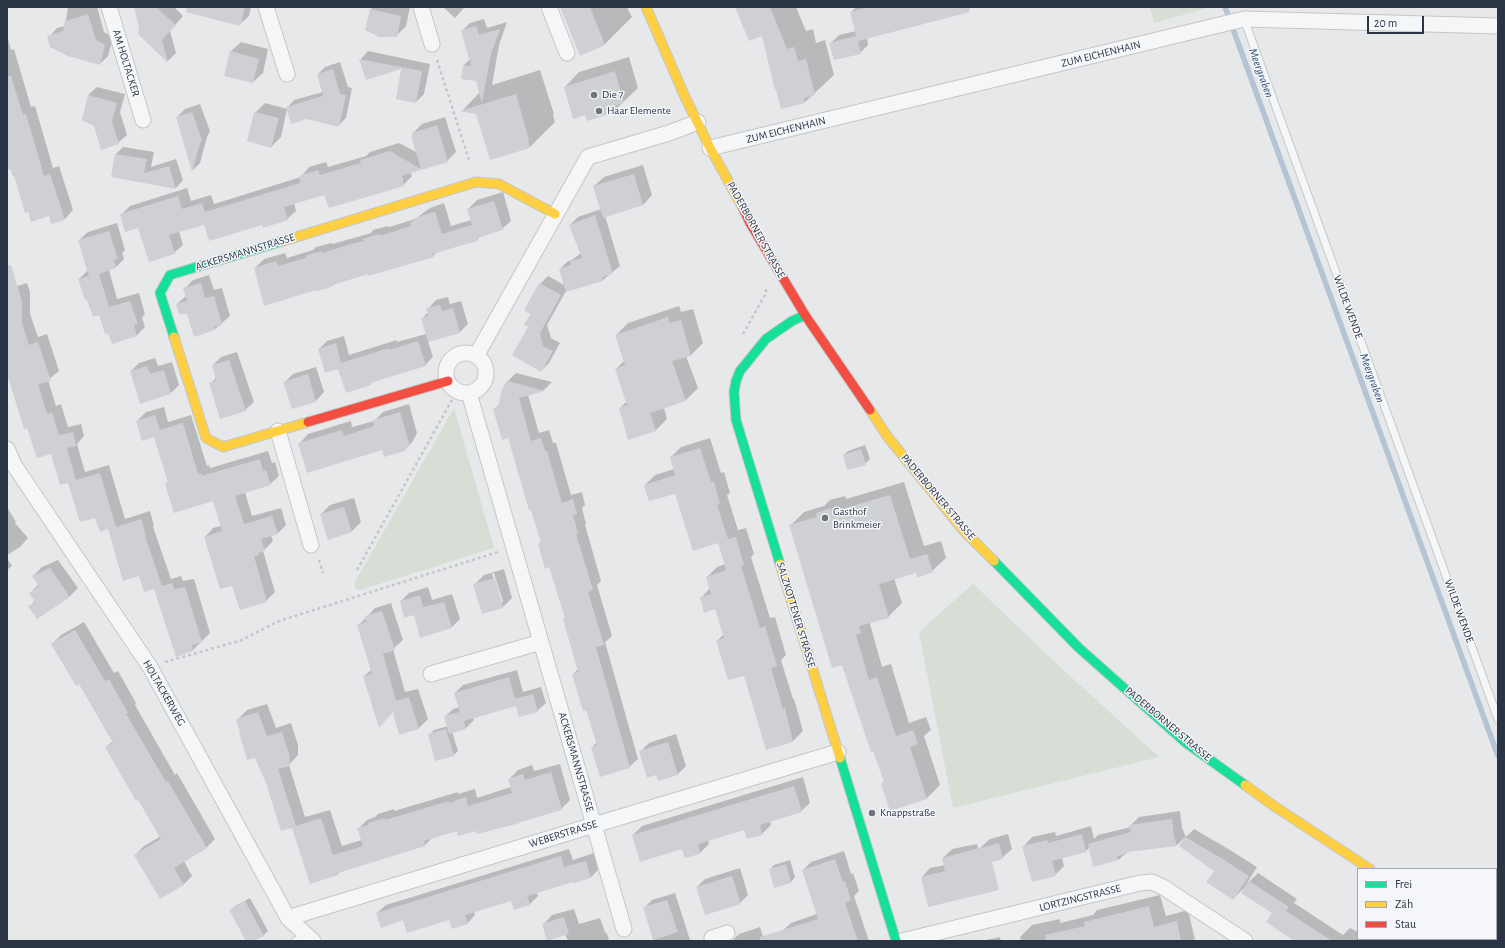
<!DOCTYPE html>
<html>
<head>
<meta charset="utf-8">
<style>
	body { margin:0 }
	#map { position:relative; width:1505px; height:948px; overflow:hidden; background:#e6e8ea; font-family:"Alegreya Sans",sans-serif }
	canvas { display:block }
	.frame { position:absolute; inset:0; border:8px solid #2b3445; pointer-events:none }
	.legend { position:absolute; left:1357px; top:868px; width:140px; height:72px; box-sizing:border-box; background:#f4f6f9; border:1px solid #a4a8b1; margin:0; padding:5px 7px; list-style:none; font-size:12px; color:#2b3445 }
	.legend li { display:flex; align-items:center; gap:8px; height:20px }
	.legend b { width:20px; border:1px solid #a4a8b1 }
	.scale { position:absolute; left:1367px; top:16px; width:57px; height:18px; box-sizing:border-box; border:2px solid #2b3445; border-top:0; padding-left:5px; font-size:12px; line-height:14px; white-space:nowrap; color:#2b3445; -webkit-text-stroke:3px #f4f6f9; paint-order:stroke }
</style>
</head>
<body>
<div id="map">
<canvas width="1505" height="948"></canvas>
<div class="frame"></div>
<ul class="legend">
<li><b style="height:5px;background:#16e098"></b>Frei</li>
<li><b style="height:5px;background:#ffcf43"></b>Zäh</li>
<li><b style="height:5px;background:#f24e42"></b>Stau</li>
</ul>
<div class="scale">20 m</div>
</div>
<script>
const c = document.querySelector('canvas').getContext('2d');
c.lineJoin = 'round';
function fill(path, color) {
  c.fillStyle = color;
  c.fill(path, 'evenodd');
}
function poly(rows) {
  const path = new Path2D();
  for (const r of rows) {
    if (r.length === 3) {
      path.moveTo(r[0] + r[2], r[1]);
      path.arc(r[0], r[1], r[2], 0, 2 * Math.PI);
      continue;
    }
    path.moveTo(r[0], r[1]);
    for (let i = 2; i < r.length; i += 2) path.lineTo(r[i], r[i + 1]);
  }
  return path;
}
function stroke(path, color, width, dash) {
  c.strokeStyle = color;
  c.lineWidth = width;
  c.lineCap = dash ? 'butt' : 'round';
  c.setLineDash(dash || []);
  c.stroke(path);
}
function label(font, color, halo, rows, align = 'center') {
  c.font = font + ' "Alegreya Sans",sans-serif';
  c.lineWidth = 3;
  c.setLineDash([]);
  c.textBaseline = 'middle';
  c.strokeStyle = halo;
  c.fillStyle = color;
  for (const [text, x, y, turn = 0] of rows) {
    c.save();
    c.translate(x, y);
    c.rotate((+turn || 0) * Math.PI / 180);
    c.textAlign = isNaN(turn) ? turn : align;
    if (halo) c.strokeText(text, 0, 0);
    c.fillText(text, 0, 0);
    c.restore();
  }
}
const green = poly([
	[1150,7,1211,7,1154,23],
	[454,408,494,548,360,590,355,588,355,582],
	[973,584,1058,665,1159,757,953,808,919,632]
]);
const shadow = poly([
	[68,7,97,7,104,32,113,37,108,56,100,64,49,37,57,28,65,26],
	[135,7,174,7,183,16,170,31,176,53,168,61,139,34,140,26],
	[215,7,251,7,249,16,239,25],
	[373,7,410,7,406,26,396,36,371,9],
	[443,7,465,7,455,18],
	[563,7,627,7,632,17,605,44],
	[736,7,796,7,806,31,813,29,816,43,825,40,834,75,805,102,782,108,762,34],
	[856,7,959,7,867,38,868,45,860,53,831,43,839,35,856,31,851,12],
	[484,19,487,28,507,22,499,45,492,85,540,70,554,114,553,115,555,122,530,147,491,159,477,114,462,111,480,92,477,80,464,65,470,59,462,31,470,23],
	[7,35,11,50,14,49,31,107,35,106,53,168,59,166,73,210,65,219,50,215,15,175,7,161],
	[241,42,268,49,263,73,253,82,225,76,231,51],
	[368,51,430,64,424,94,416,102,403,68,367,79,361,59],
	[629,57,638,88,613,112,586,114,574,118,565,87,579,72],
	[340,62,348,87,352,88,346,118,338,126,287,109,281,137,271,147,255,113,265,103,287,109,287,108,294,100,323,92,318,74,325,67],
	[97,87,125,94,120,112,127,135,118,143,88,95],
	[200,104,210,131,207,137,200,163,193,170,177,117,185,109],
	[445,117,456,152,447,161,410,172,412,176,403,185,325,193,294,203,296,211,287,219,262,224,204,223,179,231,183,245,174,253,121,215,130,206,187,188,191,201,211,195,214,204,301,177,309,167,326,162,328,167,366,156,370,152,399,143,418,153,413,133,422,124],
	[400,171,403,181,401,181],
	[123,147,154,152,151,167,176,159,183,180,176,188,112,176,116,154],
	[643,165,652,195,643,205,605,216,620,266,603,280,566,291,547,325,551,338,560,343,549,363,541,371,529,326,531,313,540,284,548,276,564,285,560,269,567,262,572,260,581,253,570,225,578,217,601,209,594,186,604,177],
	[503,192,511,221,502,229,480,236,477,240,438,251,433,256,368,273,255,268,264,259,285,253,287,258,313,250,316,247,324,245,331,243,332,244,361,236,371,233,373,230,388,226,389,227,415,219,430,208,444,203,451,226,471,220,468,209,477,200],
	[117,223,125,250,122,253,124,259,116,267,109,270,117,299,139,293,145,314,142,318,145,327,137,335,112,342,100,314,79,279,88,270,79,240,88,232],
	[7,266,14,287,27,283,30,292,30,314,38,337,47,334,59,371,48,380,56,406,61,404,68,427,81,424,84,436,77,444,85,472,109,465,125,519,150,511,154,526,153,527,171,579,181,576,183,581,194,579,210,633,193,650,176,655,155,588,140,575,109,528,96,516,69,482,52,453,7,370],
	[209,275,214,290,222,288,230,316,214,330,177,304,187,295,184,289,193,280],
	[448,297,450,304,461,301,468,324,460,332,428,341,433,357,425,365,374,381,370,384,339,368,319,349,327,341,344,336,349,355,397,340,397,342,426,334,422,319,428,312,428,309,436,300],
	[679,306,681,312,693,309,703,343,691,355,686,356,698,388,686,400,664,408,667,419,655,431,620,408,627,401,616,369,625,360,616,335,628,323],
	[237,352,254,402,245,410,210,384,216,378,213,365,221,357],
	[155,358,158,366,172,362,179,385,171,393,131,371,139,363],
	[316,367,324,392,316,401,293,408,285,382,293,374],
	[516,373,552,382,544,390,528,395,539,433,549,430,553,443,556,443,571,495,582,492,585,505,582,508,586,524,585,525,601,581,597,585,612,636,605,642,638,759,629,767,592,747,597,742,587,709,573,674,578,669,566,617,550,566,539,544,541,542,509,437,494,409,500,404,508,381],
	[409,404,417,433,413,441,404,450,300,443,308,434,351,421,352,427,374,421,383,412],
	[164,407,168,422,191,415,207,466,209,465,210,468,268,451,272,463,275,462,279,476,270,484,245,492,252,516,281,508,286,525,277,534,271,535,273,541,263,551,275,592,266,601,233,585,205,537,213,528,221,526,213,500,166,484,169,481,155,436,137,421,146,412],
	[710,438,721,473,724,472,730,493,727,495,738,530,746,528,754,554,751,557,770,618,775,617,786,655,781,660,793,699,794,699,803,731,793,741,744,674,717,641,724,634,716,608,701,598,710,588,707,577,717,567,725,564,719,542,676,492,645,485,655,475,674,469,671,457,681,447],
	[865,445,870,459,865,464,844,455,848,451],
	[904,482,924,546,941,541,946,558,932,571,916,571,894,578,902,603,888,617,871,622,870,624,882,667,891,664,909,723,926,717,931,730,924,736,940,785,927,798,891,810,885,781,791,525,804,512,824,506,830,500,845,496,846,499],
	[354,498,361,522,351,532,321,514,330,505],
	[7,507,16,522,15,523,28,538,20,547,7,555],
	[7,558,12,566,7,570],
	[58,560,78,588,70,596,38,618,30,607,35,600,30,593,39,584,33,576,42,567],
	[504,569,512,598,503,607,474,585,484,575],
	[494,573,503,602,501,602,492,574],
	[428,587,432,600,452,594,460,619,451,628,414,614,401,601,409,593],
	[391,603,403,640,393,649,405,692,418,689,428,719,419,728,400,733,393,711,380,726,364,676,372,669,358,626,375,608],
	[84,622,114,673,118,671,136,703,135,705,175,775,177,773,215,839,207,847,184,861,192,876,184,884,135,855,144,846,161,836,106,747,113,741,79,683,52,644,61,635],
	[517,670,523,692,541,687,546,703,537,711,517,705,473,717,474,720,466,728,452,732,458,751,454,755,429,735,434,730,448,726,445,717,453,709,460,707,455,693,463,685],
	[267,704,276,728,291,723,298,745,298,755,289,765,305,817,330,810,342,846,362,840,358,829,367,820,375,817,378,814,394,809,394,811,458,792,458,794,475,789,477,798,511,787,509,779,518,770,532,765,534,771,560,764,570,800,561,809,520,822,476,829,458,830,432,838,425,845,342,870,338,874,293,826,267,783,255,757,240,732,241,731,238,719,247,710],
	[676,734,686,766,678,774,657,774,641,751,649,743],
	[803,777,810,803,801,811,770,821,771,825,762,834,748,838,745,829,708,840,709,844,700,853,685,857,683,847,633,835,642,826],
	[1180,811,1182,828,1186,837,1194,829,1230,850,1257,867,1246,885,1258,873,1297,899,1294,903,1343,935,1350,928,1358,932,1358,939,1370,939,1374,941,1298,941,1273,912,1245,887,1233,899,1215,870,1180,846,1185,837,1177,845,1129,851,1118,860,1094,865,1090,847,1086,851,1062,858,1064,866,1055,875,1024,846,1032,837,1055,832,1056,836,1091,826,1094,839,1098,835,1131,827,1131,825,1139,817],
	[1008,834,1012,849,1002,858,980,848,990,839],
	[977,844,988,885,922,877,930,868,945,865,943,858,952,849],
	[569,849,573,860,594,853,599,869,591,877,574,881,536,892,538,896,529,905,512,899,474,911,475,915,467,924,450,919,404,919,377,913,386,905],
	[844,851,851,874,853,873,859,891,854,896,869,941,786,941,782,931,791,923,817,914,803,870,811,862],
	[790,860,795,877,791,882,775,887,770,870,774,865],
	[740,868,748,895,740,903,697,887,705,879],
	[675,893,690,940,654,941,644,908,652,900],
	[1160,895,1166,916,1188,910,1195,940,1194,941,1021,941,1020,937,1032,925,1060,919,1060,923,1093,915,1097,910],
	[250,898,268,931,264,935,247,941,230,910,235,906],
	[574,909,579,924,600,918,605,932,607,934,609,939,607,941,568,941,565,934,543,925,552,915],
	[760,927,763,937,770,941,732,941,739,934],
	[1000,937,1001,941,980,941]
]);
const stream = poly([
	[1225,7,1498,756]
]);
const building = poly([
	[134,7,156,7,176,25,162,40,168,63,138,34,139,27],
	[187,7,245,7,240,26,186,12],
	[560,7,590,7,605,45,580,56],
	[735,7,770,7,787,49,794,47,798,61,806,59,815,95,804,98,805,103,781,109,776,90,775,90,762,36,749,41],
	[869,7,969,7,970,12,858,41,861,54,834,60,829,43,856,36,850,12],
	[370,9,401,16,397,37,379,37,365,30],
	[88,14,96,40,105,45,100,65,68,56,50,47,47,36,63,31,65,21],
	[476,26,479,35,500,29,491,54,482,103,476,81,461,79,463,65,471,66,461,30],
	[230,51,259,59,253,83,224,76],
	[359,59,422,71,416,103,396,99,401,69,366,80],
	[333,69,340,94,346,95,339,127,306,119,291,124,286,107,323,96,317,74],
	[615,71,624,103,612,107,614,113,587,121,585,115,573,119,564,87],
	[7,76,11,76,23,115,26,114,44,176,50,174,65,220,51,224,49,216,31,222,28,212,25,213,14,176,13,177,10,169,7,170],
	[516,94,529,140,528,140,530,148,490,160,476,114,460,111],
	[88,95,117,103,112,121,119,144,101,150,94,126,82,120],
	[192,112,202,140,199,147,192,172,176,117],
	[254,112,279,118,271,148,247,141],
	[437,125,448,162,401,176,404,186,329,208,324,195,284,207,288,220,263,228,262,225,209,241,204,225,169,235,175,254,149,262,138,228,125,232,120,214,178,196,182,209,202,203,205,212,300,183,299,176,318,170,320,175,361,163,360,160,390,151,421,169,412,139,412,133],
	[115,154,147,159,144,173,169,166,176,189,111,177],
	[634,174,643,205,603,218,593,186],
	[494,201,503,230,477,238,477,241,432,254,434,257,368,276,368,274,333,285,333,286,325,289,316,291,316,290,264,306,254,268,276,261,278,266,306,258,306,256,314,253,323,251,323,253,351,244,364,241,363,239,379,234,380,236,411,226,410,223,420,216,435,212,442,234,472,225,467,209],
	[595,215,613,274,602,277,603,281,566,292,559,269,571,265,570,261,582,258,569,225],
	[109,231,118,259,114,260,116,268,99,274,109,307,130,301,138,324,134,325,137,336,112,344,108,333,105,334,99,315,93,317,87,300,85,300,78,279,89,276,78,240],
	[11,265,22,301,22,323,29,345,38,342,51,381,38,384,47,414,52,412,59,435,73,432,76,446,67,448,76,480,100,473,116,527,141,519,146,536,145,536,162,586,172,583,174,589,185,587,202,642,192,645,193,651,176,657,154,589,144,592,139,576,123,581,108,529,100,532,95,518,80,522,68,483,60,485,51,454,37,458,27,428,24,429,7,374,7,266],
	[201,283,205,298,214,296,222,325,214,327,215,330,194,337,187,314,179,314,176,304,187,301,183,288],
	[539,283,561,295,540,333,543,346,553,351,541,372,512,355,528,327,524,325,530,314,524,310],
	[440,305,442,311,453,308,460,333,428,342,421,318,428,316,426,308],
	[668,317,669,323,681,320,691,356,672,361,686,401,650,413,656,431,628,440,619,408,627,405,615,369,625,365,615,335],
	[418,341,426,366,370,383,371,385,346,393,338,369,325,373,318,349,336,343,341,363,389,348,389,350],
	[229,360,246,411,220,419,209,383,216,381,212,365],
	[147,366,150,374,164,370,171,394,140,404,130,371],
	[308,374,316,402,292,409,283,382],
	[507,381,545,391,519,398,531,441,541,438,545,451,547,451,562,503,573,499,577,514,573,515,578,533,576,534,593,590,588,592,604,645,596,647,630,768,600,777,591,747,597,745,586,710,583,711,572,674,578,672,563,619,565,618,549,567,545,569,538,544,541,543,531,509,529,510,508,438,502,440,493,409,498,407,502,389],
	[400,412,409,443,405,451,384,457,382,450,307,473,298,443,342,430,344,436,374,426,373,420],
	[155,415,160,430,183,423,198,474,201,473,202,476,260,459,263,471,266,470,271,485,235,496,244,524,272,516,278,534,261,539,265,551,258,553,259,555,254,556,267,602,240,610,232,586,220,589,204,537,222,531,213,501,174,513,165,484,168,483,154,437,142,441,136,421],
	[700,448,711,482,714,482,720,504,717,505,728,539,736,537,744,565,741,566,760,628,765,626,777,666,771,668,783,709,785,708,793,742,766,750,744,676,728,680,716,641,724,638,715,609,704,613,700,597,711,594,706,577,726,570,718,543,693,551,675,494,649,501,644,485,675,475,670,457],
	[861,449,866,465,847,470,843,455],
	[890,495,910,559,927,554,933,572,917,578,916,573,879,584,889,618,859,626,861,633,856,635,869,680,877,677,896,736,913,730,918,744,910,747,927,799,890,811,881,784,884,782,873,751,871,752,842,665,832,668,789,525,817,517,816,513,831,508,832,512],
	[344,507,352,532,328,540,320,514],
	[50,568,70,597,37,619,28,606,34,603,33,601,34,600,29,593,39,586,32,576],
	[495,578,503,608,482,614,473,584],
	[420,595,423,607,444,602,452,628,420,638,414,615,404,618,400,601],
	[382,611,395,650,383,654,396,701,409,697,419,729,399,735,393,712,379,728,363,676,372,674,357,625,366,622,365,616],
	[75,630,105,681,109,679,128,713,126,714,166,782,168,781,207,848,174,868,184,885,160,899,134,855,161,839,138,800,136,801,105,747,113,743,79,684,76,686,51,644],
	[509,677,515,699,533,694,538,712,519,717,516,706,464,721,466,729,449,734,444,716,460,712,454,693],
	[258,712,267,736,282,732,289,754,290,766,278,769,296,826,321,818,333,855,363,846,357,828,369,825,368,823,385,818,385,820,449,801,449,803,466,797,468,806,512,793,508,779,523,774,525,780,551,772,562,810,520,822,520,823,477,834,476,831,458,836,457,831,424,841,425,846,338,873,338,875,310,884,292,828,281,831,266,783,255,758,247,760,239,732,240,732,236,719],
	[446,729,454,756,435,761,428,734],
	[668,742,678,775,658,781,656,775,647,778,639,751],
	[794,786,802,812,760,825,762,835,747,839,744,830,698,844,700,854,685,858,682,849,640,862,632,835],
	[1172,819,1174,837,1177,846,1127,852,1127,854,1117,856,1118,860,1093,867,1088,844,1131,832,1129,825],
	[1082,834,1086,852,1052,861,1056,876,1032,882,1022,846,1047,840,1048,843],
	[1185,837,1221,858,1249,876,1233,900,1206,882,1214,871,1179,846],
	[999,843,1003,859,992,862,999,890,928,907,921,877,945,871,942,858],
	[561,856,564,867,586,861,591,878,574,883,573,882,527,896,530,905,514,910,511,901,465,915,468,924,452,929,449,920,407,933,403,920,381,928,376,913],
	[835,859,843,882,845,881,851,900,845,903,858,941,760,941,760,937,818,919,802,870],
	[786,864,791,883,774,888,769,869],
	[732,876,741,904,705,915,696,887],
	[1249,881,1289,907,1286,911,1332,941,1294,941,1266,922,1272,913,1241,893],
	[667,900,678,932,653,940,643,907],
	[245,901,264,936,253,941,246,941,229,910],
	[1149,906,1154,927,1177,921,1181,941,1046,941,1045,935,1085,926,1084,922],
	[564,917,569,934,547,941,542,924]
]);
const path = poly([
	[437,60,470,163],
	[743,334,766,293,766,289],
	[319,560,323,573],
	[357,570,452,400],
	[165,662,242,640,279,621,498,552]
]);
const lane = poly([
	[1244,19,1498,719],
	[295,941,307,936]
]);
const street = poly([
	[109,7,143,120],
	[266,7,287,74],
	[421,7,432,44],
	[549,7,567,53],
	[710,148,1244,19,1498,26],
	[466,373,20],
	[476,356,588,157,669,133,698,122],
	[469,393,624,929],
	[278,431,311,545],
	[7,449,14,465,150,667,288,918,313,941],
	[431,674,541,642],
	[288,918,594,825,838,752],
	[713,941,712,938,727,933],
	[902,941,1140,883,1152,882,1163,887,1245,941]
]);
const fast = poly([
	[174,337,160,293,170,275,283,241],
	[994,561,1079,648,1185,742,1245,785],
	[780,564,736,420,734,392,736,381,740,371,766,339,792,321,805,315],
	[840,758,896,941]
]);
const slow = poly([
	[646,7,685,97,710,148,743,208],
	[283,241,476,182,499,184,555,214],
	[174,337,206,438,223,447,308,422],
	[870,410,887,436,963,530,994,561],
	[780,564,840,758],
	[1245,785,1274,806,1370,869],
	[1496,937,1498,938]
]);
const jam = poly([
	[743,208,750,223,805,315,870,410],
	[308,422,448,381]
]);
const markers = [
	[594,95,4,"#6c737f"],
	[599,111,4,"#6c737f"],
	[825,518,4,"#6c737f"],
	[872,813,4,"#6c737f"]
];
const streetNames = [
	["ZUM EICHENHAIN",1101,54,-14],
	["AM HOLTACKER",126,63,73],
	["ZUM EICHENHAIN",786,130,-14],
	["PADERBORNER STRASSE",756,230,61],
	["ACKERSMANNSTRASSE",245,252,-17],
	["WILDE WENDE",1348,307,70],
	["PADERBORNER STRASSE",938,497,50],
	["WILDE WENDE",1459,611,70],
	["SALZKOTTENER STRASSE",796,615,73],
	["HOLTACKERWEG",164,693,60],
	["PADERBORNER STRASSE",1168,724,40],
	["ACKERSMANNSTRASSE",576,762,74],
	["WEBERSTRASSE",563,834,-17],
	["LORTZINGSTRASSE",1080,898,-14]
];
const poiNames = [
	["Die 7",602,95],
	["Haar Elemente",607,111],
	["Gasthof",833,512],
	["Brinkmeier",833,525],
	["Knappstraße",880,813]
];
const waterNames = [
	["Meergraben",1261,73,70],
	["Meergraben",1372,378,70]
];
fill(green, '#d6ded6');
fill(shadow, '#0003');
stroke(stream, '#b4c4d5', 5.5);
fill(building, '#ced0d3');
stroke(lane, '#c4c6c8', 9);
stroke(street, '#c4c6c8', 17);
stroke(fast, '#c4c6c8', 11);
stroke(slow, '#c4c6c8', 11);
stroke(jam, '#c4c6c8', 11);
stroke(path, '#c5c6ca', 2.5, [3, 3]);
stroke(lane, '#f5f6f7', 7);
stroke(street, '#f5f6f7', 15);
stroke(fast, '#16e098', 9);
stroke(slow, '#ffcf43', 9);
stroke(jam, '#f24e42', 9);
for (const [x, y, r, color] of markers) {
  const dot = new Path2D();
  dot.arc(x, y, r, 0, 2 * Math.PI);
  c.fillStyle = color;
  c.fill(dot);
  stroke(dot, '#f4f6f9', 1.5);
}
label('11px', '#2b3445', '#f4f6f9', streetNames);
label('11px', '#2b3445', '#f4f6f9', poiNames, 'left');
label('italic 12px', '#34527a', '#f4f6f9', waterNames);
</script>
</body>
</html>
